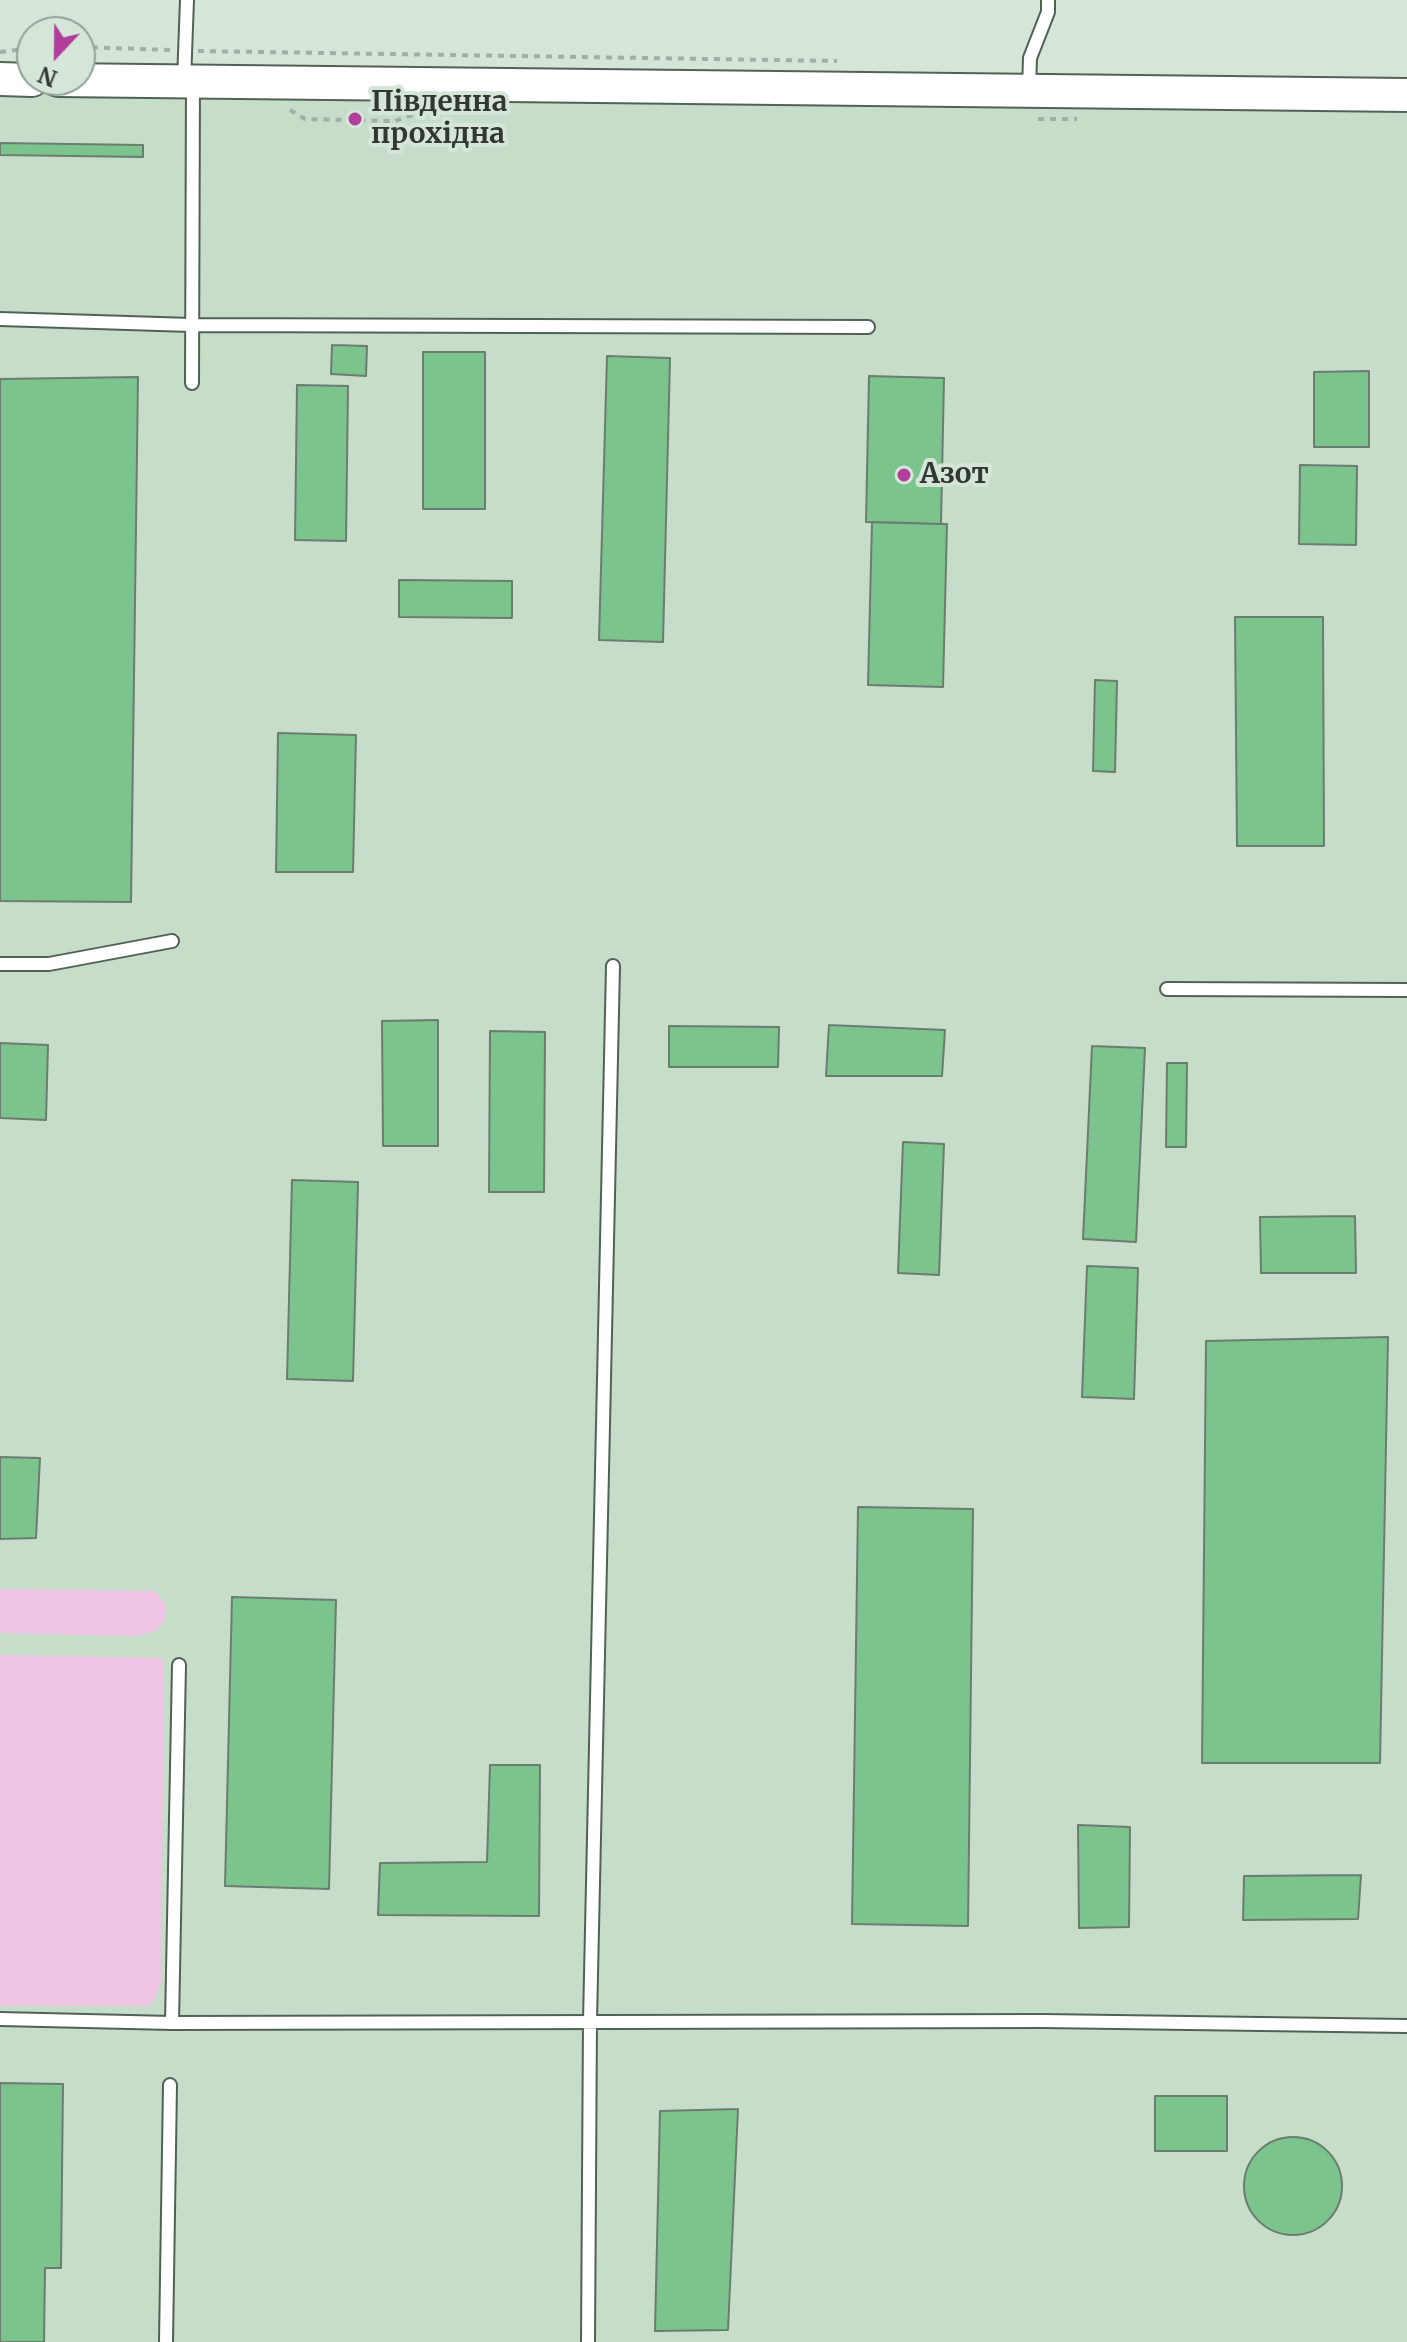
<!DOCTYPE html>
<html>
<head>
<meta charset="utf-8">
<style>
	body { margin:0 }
	#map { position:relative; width:1407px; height:2342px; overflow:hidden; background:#d5e6d8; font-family:Merriweather,serif }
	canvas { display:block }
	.north { position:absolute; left:16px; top:16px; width:80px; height:80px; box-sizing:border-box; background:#d5e6d8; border:2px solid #93a096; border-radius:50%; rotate:202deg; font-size:22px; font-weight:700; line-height:32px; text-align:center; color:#313833 }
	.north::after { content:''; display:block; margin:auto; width:28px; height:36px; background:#af3f9b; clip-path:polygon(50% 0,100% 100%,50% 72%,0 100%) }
</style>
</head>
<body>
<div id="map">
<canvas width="1407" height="2342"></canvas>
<div class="north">N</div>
</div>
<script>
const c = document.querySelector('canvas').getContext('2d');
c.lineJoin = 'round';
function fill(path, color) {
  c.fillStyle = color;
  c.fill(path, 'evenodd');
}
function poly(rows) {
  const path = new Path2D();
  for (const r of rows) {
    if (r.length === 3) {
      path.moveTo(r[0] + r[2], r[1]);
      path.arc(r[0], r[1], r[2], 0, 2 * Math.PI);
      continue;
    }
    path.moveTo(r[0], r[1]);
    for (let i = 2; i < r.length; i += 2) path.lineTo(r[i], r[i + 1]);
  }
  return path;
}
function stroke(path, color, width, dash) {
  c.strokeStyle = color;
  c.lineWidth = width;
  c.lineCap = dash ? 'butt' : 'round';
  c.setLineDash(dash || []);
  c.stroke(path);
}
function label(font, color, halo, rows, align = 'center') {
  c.font = font + ' Merriweather,serif';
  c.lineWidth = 8;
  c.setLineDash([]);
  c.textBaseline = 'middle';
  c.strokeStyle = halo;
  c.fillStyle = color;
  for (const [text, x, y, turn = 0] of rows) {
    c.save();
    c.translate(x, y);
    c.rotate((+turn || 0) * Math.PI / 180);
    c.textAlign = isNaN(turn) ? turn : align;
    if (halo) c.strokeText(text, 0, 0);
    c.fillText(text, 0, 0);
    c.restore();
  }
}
const built = poly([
	[0,91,1407,108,1407,2342,0,2342]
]);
const green = poly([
	[0,1589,155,1591,165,1604,165,1619,157,1630,138,1636,0,1633],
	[0,1655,161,1658,164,1663,161,1983,154,2001,148,2006,0,2006]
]);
const building = poly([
	[0,143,143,145,143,157,0,155,0,143],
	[332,345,367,346,366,376,331,374,332,345],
	[423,352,485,352,485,509,423,509,423,352],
	[607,356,670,358,663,642,599,640,607,356],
	[1369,371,1369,447,1314,447,1314,372,1369,371],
	[869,376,944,378,941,524,866,522,869,376],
	[138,377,131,902,0,901,0,379,138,377],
	[297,385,348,386,346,541,295,540,297,385],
	[1300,465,1357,466,1356,545,1299,544,1300,465],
	[872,522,947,524,943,687,868,685,872,522],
	[399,580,512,581,512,618,399,617,399,580],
	[1235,617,1323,617,1324,846,1237,846,1235,617],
	[1095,680,1117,681,1115,772,1093,771,1095,680],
	[278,733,356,735,353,872,276,872,278,733],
	[438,1020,438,1146,383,1146,382,1021,438,1020],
	[829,1025,945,1030,942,1076,826,1076,829,1025],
	[669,1026,779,1027,778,1067,669,1067,669,1026],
	[490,1031,545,1032,544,1192,489,1192,490,1031],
	[0,1043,48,1045,46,1120,0,1118,0,1043],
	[1092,1046,1145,1048,1136,1242,1083,1239,1092,1046],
	[1167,1063,1187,1063,1186,1147,1166,1147,1167,1063],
	[903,1142,944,1144,939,1275,898,1273,903,1142],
	[292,1180,358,1182,353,1381,287,1379,292,1180],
	[1355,1216,1356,1273,1261,1273,1260,1217,1355,1216],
	[1087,1266,1138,1268,1134,1399,1082,1397,1087,1266],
	[1388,1337,1380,1763,1202,1763,1206,1341,1388,1337],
	[0,1457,40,1458,36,1538,0,1539,0,1457],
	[858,1507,973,1509,968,1926,852,1924,858,1507],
	[232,1597,336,1600,329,1889,225,1886,232,1597],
	[490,1765,540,1765,539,1916,378,1915,380,1863,487,1862,490,1765],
	[1078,1825,1130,1827,1129,1927,1079,1928,1078,1825],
	[1361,1875,1358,1919,1243,1920,1244,1876,1361,1875],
	[0,2083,63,2084,61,2268,45,2268,44,2342,0,2342,0,2083],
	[1155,2096,1227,2096,1227,2151,1155,2151,1155,2096],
	[738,2109,728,2330,655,2331,660,2111,738,2109],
	[1293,2186,49]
]);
const path = poly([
	[80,47,170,50],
	[198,51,837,61],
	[0,52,32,48],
	[290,110,305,119,395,121,425,111],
	[1038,119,1077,119]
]);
const lane = poly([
	[184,81,187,0],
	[1029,91,1030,58,1048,12,1048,0],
	[0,319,191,325,868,327],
	[192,383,193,82],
	[0,964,49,964,172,941],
	[1167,989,1407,990],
	[0,2019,172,2023,1043,2021,1407,2026],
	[172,2023,179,1665],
	[166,2342,170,2085],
	[588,2342,590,2021,613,966]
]);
const secondary = poly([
	[0,79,32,80],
	[58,80,1407,95]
]);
const markers = [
	[355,119,8,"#af3f9b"],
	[904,475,8,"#af3f9b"]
];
const poiNames = [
	["Південна",371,103],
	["прохідна",371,135],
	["Азот",920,475]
];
fill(built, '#c6ddca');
fill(green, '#efc3e4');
fill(building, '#7cc48d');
stroke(building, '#6c7c6f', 2);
stroke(lane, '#526155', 16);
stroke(secondary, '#526155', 36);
stroke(path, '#a1afa4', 4, [6, 6]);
stroke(lane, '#fff', 12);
stroke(secondary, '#fff', 32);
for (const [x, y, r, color] of markers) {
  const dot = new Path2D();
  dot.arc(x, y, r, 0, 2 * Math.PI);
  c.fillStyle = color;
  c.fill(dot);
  stroke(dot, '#d5e6d8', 3);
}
label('bold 28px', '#313833', '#d5e6d8', poiNames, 'left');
</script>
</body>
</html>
